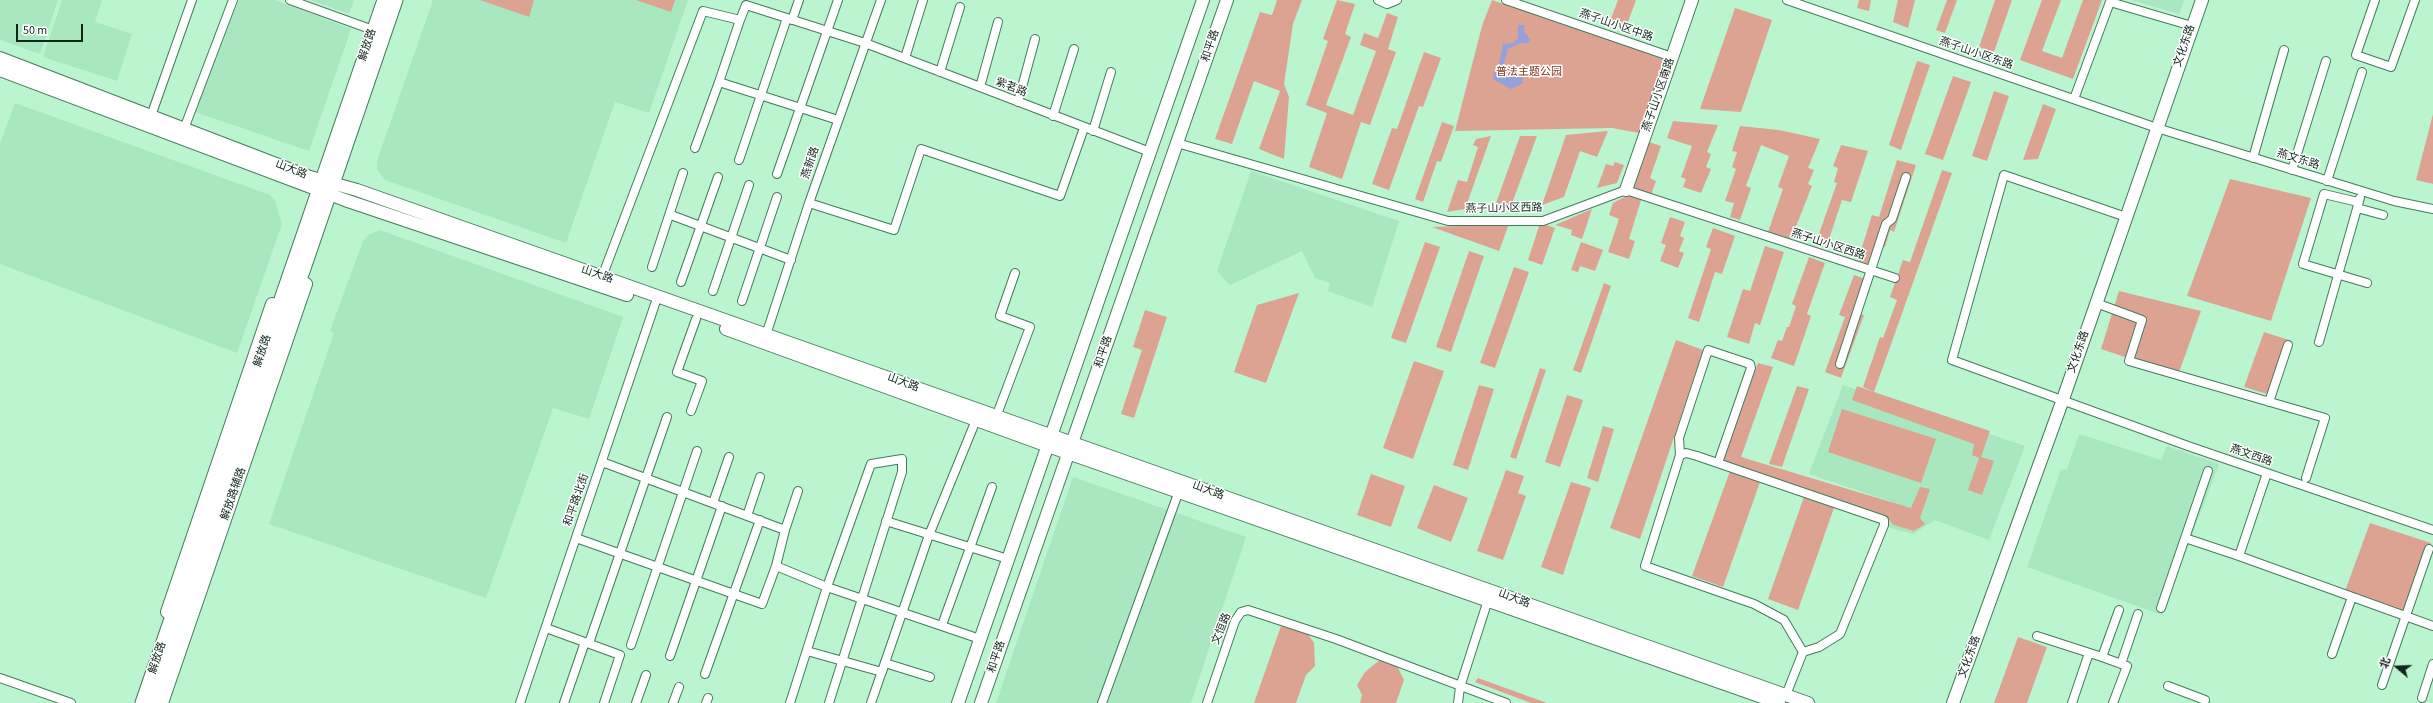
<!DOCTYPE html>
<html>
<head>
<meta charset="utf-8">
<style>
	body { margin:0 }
	#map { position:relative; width:2433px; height:703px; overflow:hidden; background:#bbf5d0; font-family:"Source Sans 3","Noto Sans SC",sans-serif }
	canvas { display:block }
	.north { position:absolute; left:2377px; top:647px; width:40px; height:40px; -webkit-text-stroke:3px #fff; paint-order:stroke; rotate:289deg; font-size:11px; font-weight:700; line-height:16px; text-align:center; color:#0f2619 }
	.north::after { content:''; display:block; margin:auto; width:14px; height:18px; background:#0f2619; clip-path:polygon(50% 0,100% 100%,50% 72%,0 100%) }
	.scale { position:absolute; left:16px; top:24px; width:67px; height:18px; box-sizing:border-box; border:2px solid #0f2619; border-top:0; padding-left:5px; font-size:12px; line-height:14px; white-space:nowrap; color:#0f2619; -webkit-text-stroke:3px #fff; paint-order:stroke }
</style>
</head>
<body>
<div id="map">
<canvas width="2433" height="703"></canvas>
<div class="north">北</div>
<div class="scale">50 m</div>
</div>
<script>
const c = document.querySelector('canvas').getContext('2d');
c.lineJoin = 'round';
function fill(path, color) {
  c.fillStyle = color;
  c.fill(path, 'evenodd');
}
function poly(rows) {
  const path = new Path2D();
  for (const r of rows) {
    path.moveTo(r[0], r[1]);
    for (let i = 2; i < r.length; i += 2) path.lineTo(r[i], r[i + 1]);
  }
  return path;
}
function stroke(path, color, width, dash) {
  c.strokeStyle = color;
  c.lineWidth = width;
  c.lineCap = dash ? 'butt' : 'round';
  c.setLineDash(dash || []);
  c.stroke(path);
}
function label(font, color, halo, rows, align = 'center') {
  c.font = font + ' "Source Sans 3","Noto Sans SC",sans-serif';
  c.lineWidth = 3;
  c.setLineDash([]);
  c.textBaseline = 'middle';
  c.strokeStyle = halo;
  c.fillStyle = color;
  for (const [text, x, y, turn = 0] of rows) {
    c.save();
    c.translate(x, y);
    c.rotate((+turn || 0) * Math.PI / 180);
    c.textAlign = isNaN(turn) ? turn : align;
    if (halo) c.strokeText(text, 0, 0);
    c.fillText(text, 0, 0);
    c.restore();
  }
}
const built = poly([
	[0,0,58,0,40,54,0,40],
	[62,0,102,0,95,22,132,34,117,81,43,57],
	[239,0,275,0,351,29,309,151,195,112],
	[310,0,354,0,349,14],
	[433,0,688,0,649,113,615,102,566,243,385,180,377,169,377,161],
	[2131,0,2184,0,2179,14],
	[15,103,270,195,275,201,282,224,237,353,0,264,0,144],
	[1251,171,1399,221,1372,307,1328,291,1330,283,1315,278,1302,251,1230,285,1217,271],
	[380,230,623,317,589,419,553,408,486,598,269,524,334,333,330,331,363,241,367,236],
	[1843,385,2025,446,1989,540,1935,520,1913,534,1888,527,1895,503,1809,474],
	[2079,434,2161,460,2167,446,2219,464,2162,615,2027,567,2061,469,2067,469],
	[1073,477,1246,537,1191,703,996,703]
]);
const green = poly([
	[480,0,534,0,529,17],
	[636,0,675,0,671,12],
	[1277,0,1302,0,1293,24,1284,84,1289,97,1284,159,1259,149,1280,91,1254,81,1232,144,1215,139,1260,12,1272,15],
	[1337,0,1355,4,1345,34,1351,37,1326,105,1353,115,1376,51,1360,45,1364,33,1378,38,1387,13,1398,17,1388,49,1396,52,1370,125,1361,122,1342,179,1309,167,1327,113,1306,105,1328,41,1323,39],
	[1492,0,1664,59,1661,77,1639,133,1612,128,1455,131,1482,26],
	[1618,0,1636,0,1625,30,1609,24],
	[1859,0,1871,0,1869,11,1857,8],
	[1898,0,1915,0,1908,28,1893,22],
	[1947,0,1957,0,1945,33,1936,30],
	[1995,0,2012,0,1994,52,1979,47],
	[2042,0,2061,0,2042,51,2062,58,2083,0,2102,0,2073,79,2020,60],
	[1735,8,1772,20,1741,112,1700,109],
	[1424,52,1441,58,1423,107,1419,106,1389,190,1372,184,1392,128,1397,129],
	[1917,61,1930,65,1901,150,1889,145],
	[1953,76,1971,82,1943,160,1925,154],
	[1994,91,2009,96,1987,161,1972,156],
	[2043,104,2056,109,2038,159,2023,160],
	[2433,114,2433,184,2416,180],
	[1673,121,1718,125,1707,152,1711,154,1706,167,1711,169,1701,193,1683,187,1686,179,1681,177,1692,146,1667,138],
	[1442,122,1454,126,1441,162,1437,161,1423,202,1415,199],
	[1740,126,1779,130,1820,139,1808,168,1814,170,1808,184,1812,186,1791,239,1768,232,1783,189,1778,187,1789,156,1761,145,1746,186,1751,188,1740,220,1730,217,1734,203,1725,201,1736,169,1732,167,1737,152,1732,151],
	[1608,131,1597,157,1580,151,1564,197,1542,205,1566,135],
	[1491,136,1465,209,1447,212,1458,180,1467,182,1478,147,1473,145,1476,139],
	[1520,136,1537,136,1511,206,1495,206],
	[1646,141,1661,146,1650,178,1656,181,1651,195,1630,187],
	[1841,145,1868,151,1851,202,1842,200,1826,248,1815,245,1837,183,1834,182,1838,168,1833,166],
	[1897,160,1916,165,1894,232,1890,230,1885,247,1881,245,1873,266,1858,260,1872,215,1879,217],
	[1615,162,1624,165,1617,183,1597,188,1606,164,1613,166],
	[1942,170,1952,173,1874,392,1990,431,1981,457,1994,461,1982,495,1968,490,1979,458,1972,455,1974,444,1852,400,1857,386,1874,392,1863,387,1880,337,1883,338,1897,300,1890,297,1903,260,1910,262],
	[2230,179,2311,198,2271,321,2187,296],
	[1628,195,1641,200,1629,239,1635,241,1629,259,1608,252,1619,219,1609,215,1613,203],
	[1592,209,1582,239,1571,235,1572,230,1555,225],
	[1670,217,1685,222,1680,236,1684,238,1679,251,1684,253,1678,268,1660,261,1666,245,1661,243],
	[1540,223,1555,228,1542,265,1528,260],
	[1509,224,1499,251,1432,227],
	[1713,228,1735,236,1722,274,1715,272,1699,322,1688,318,1711,249,1706,247],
	[1425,242,1440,247,1406,343,1391,338],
	[1581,242,1603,250,1595,271,1580,266,1578,272,1571,270],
	[1765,246,1784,252,1760,325,1755,323,1749,344,1727,337,1743,289,1750,291],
	[1469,251,1484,256,1451,352,1436,347],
	[1809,257,1825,263,1807,314,1811,316,1794,366,1771,358,1778,340,1782,341,1787,327,1789,327,1796,306,1792,304],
	[1514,267,1529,272,1495,368,1480,363],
	[1854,275,1868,280,1860,314,1864,315,1841,378,1825,372,1845,317,1839,315],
	[1604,283,1611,286,1581,373,1573,370],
	[2119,291,2201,311,2178,375,2101,349],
	[1299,293,1266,383,1234,372,1257,305],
	[1145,310,1167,317,1134,418,1121,414,1142,350,1133,347],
	[2264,332,2292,341,2270,395,2244,387],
	[1676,340,1703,350,1640,539,1610,528],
	[1414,361,1444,371,1413,459,1383,448],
	[1758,363,1773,367,1741,457,1911,508,1920,487,1930,489,1920,518,1925,524,1914,531,1894,525,1884,515,1723,463],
	[1540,368,1546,370,1516,459,1510,457],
	[1479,385,1494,389,1468,470,1453,465],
	[1797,386,1809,389,1782,467,1769,464],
	[1567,395,1583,400,1560,467,1545,462],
	[1842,409,1936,439,1921,483,1828,452],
	[1603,426,1614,429,1598,482,1587,478],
	[1506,470,1524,476,1518,493,1526,496,1503,560,1477,551],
	[1730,471,1760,482,1723,587,1692,576],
	[1371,474,1405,486,1391,527,1357,515],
	[1571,482,1591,488,1563,575,1541,567],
	[1434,485,1468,498,1451,542,1417,528],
	[1805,494,1835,505,1798,610,1768,599],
	[2370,523,2431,543,2408,613,2345,591],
	[1281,626,1308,634,1314,643,1315,666,1306,675,1296,703,1254,703],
	[2018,637,2047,647,2027,703,1994,703],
	[1381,659,1396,664,1404,680,1396,703,1360,703,1362,695,1357,685,1365,672],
	[1478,678,1547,703,1531,703,1475,682]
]);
const water = poly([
	[1518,25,1525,25,1524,32,1530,39,1529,43,1521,43,1508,49,1502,71,1496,76,1508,76,1514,73,1522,74,1523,83,1511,89,1494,80,1493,74,1498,68,1503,44,1513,43,1518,38]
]);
const street = poly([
	[290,0,373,30],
	[1378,0,1387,4,1397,0],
	[1506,0,1672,57],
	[1787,0,2157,128,2394,201,2433,209],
	[2375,0,2356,55,2391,67,2415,0],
	[792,20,799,0],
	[905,58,923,0],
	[940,72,960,7],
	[719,82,740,20],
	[980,87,998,22],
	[2074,99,2110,2,2192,26],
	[1018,102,1035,39],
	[151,116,192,0],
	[1053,116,1074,49],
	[184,129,233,0],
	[1093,131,1111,72],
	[1177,143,1448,221,1543,221,1626,190,1895,278],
	[695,148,719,82,838,120],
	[2253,158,2284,50],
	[739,160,787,18],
	[2292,170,2326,61],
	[777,174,838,0],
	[2327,181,2362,72],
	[2358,202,2324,194,2303,264,2367,283],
	[809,203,894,230,921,149,1060,196,1084,128],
	[2357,208,2383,215],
	[671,215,791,260],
	[2126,217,2004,175,1952,360,2188,446,2433,530],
	[652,267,683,173],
	[602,277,703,11,740,20,746,5,865,43,1150,152],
	[681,282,718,177],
	[713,291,749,185],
	[742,301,777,197],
	[2096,303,2142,320,2129,361,2325,418,2306,478],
	[766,335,809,203,881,0],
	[2319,342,2360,198],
	[1840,364,1886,224,1892,219,1906,177],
	[2269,402,2288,345],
	[691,411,702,381,677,372,696,319],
	[996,417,1030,327,1000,316,1015,273],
	[1680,455,1686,453,1697,456,1884,520,1884,525,1840,634,1819,647,1803,652],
	[602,462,785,530,776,566],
	[1718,463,1751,368,1750,364,1708,350,1679,438,1680,455,1645,566,1754,604,1784,620,1803,652,1786,695],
	[2208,471,2185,538,2239,556,2267,473],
	[713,503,729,457],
	[747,516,760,477],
	[886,521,1008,559],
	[785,530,798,491],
	[576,538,762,604,776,566,827,587,980,639],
	[2239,556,2433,626],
	[2161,608,2185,538],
	[942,625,992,487],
	[546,628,620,655,604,703],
	[2037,636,2102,657,2119,610],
	[589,643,667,417],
	[631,645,697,451],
	[807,651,882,672,885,663,930,677],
	[2332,654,2352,597],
	[670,656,722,506],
	[2102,657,2127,666,2113,703],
	[2121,664,2138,614],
	[705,674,760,520],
	[0,678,71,703],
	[2382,685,2429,549],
	[2168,686,2205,700],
	[2422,698,2433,664],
	[520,703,655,304],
	[564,703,585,642],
	[636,703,646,675],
	[673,703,679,687],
	[706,703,708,698],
	[790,703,827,587,871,464,902,459,902,472,829,703],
	[871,703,929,535,976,420],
	[1102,703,1179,491],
	[1207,703,1235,621,1241,612,1248,610,1336,639,1506,703],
	[1458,703,1460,687,1488,600],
	[2072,703,2089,653]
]);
const secondary = poly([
	[0,58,310,177,357,190,1808,703],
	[0,70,345,200,627,295],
	[1626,190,1692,0],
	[726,329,1048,446,1779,703],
	[167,612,272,304],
	[162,703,306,284],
	[958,703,1203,0],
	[981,703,1227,0],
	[1953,703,2062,402,2202,0]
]);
const primary = poly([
	[142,703,384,0],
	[155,703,396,0]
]);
const streetNames = [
	["燕子山小区中路",1616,26,19],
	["解放路",368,45,-71],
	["和平路",1211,46,-71],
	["文化东路",2185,46,-71],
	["燕子山小区东路",1976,54,19],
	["紫茗路",1011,88,21],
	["燕子山小区南路",1659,95,-71],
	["燕文东路",2298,160,17],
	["燕新路",811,163,-71],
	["山大路",291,170,21],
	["燕子山小区西路",1504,209,-1],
	["燕子山小区西路",1828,245,18],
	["山大路",597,275,19],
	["解放路",263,351,-71],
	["和平路",1104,352,-71],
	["文化东路",2079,352,-71],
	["山大路",903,383,20],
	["燕文西路",2251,456,19],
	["山大路",1208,491,20],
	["解放路辅路",234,494,-71],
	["和平路北街",577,500,-71],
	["山大路",1514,599,20],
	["文恒路",1222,629,-68],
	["和平路",997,657,-71],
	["文化东路",1970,657,-70],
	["解放路",158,658,-71]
];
const parkNames = [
	["普法主题公园",1529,73]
];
fill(built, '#a8e7bf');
fill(green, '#dda392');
fill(water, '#96a0d9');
stroke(street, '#457b5b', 10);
stroke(secondary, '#457b5b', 14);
stroke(primary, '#457b5b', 15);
stroke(street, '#fff', 8);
stroke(secondary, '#fff', 12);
stroke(primary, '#fff', 13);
label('11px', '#0f2619', '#fff', streetNames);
label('11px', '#863721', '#fff', parkNames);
</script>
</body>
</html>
